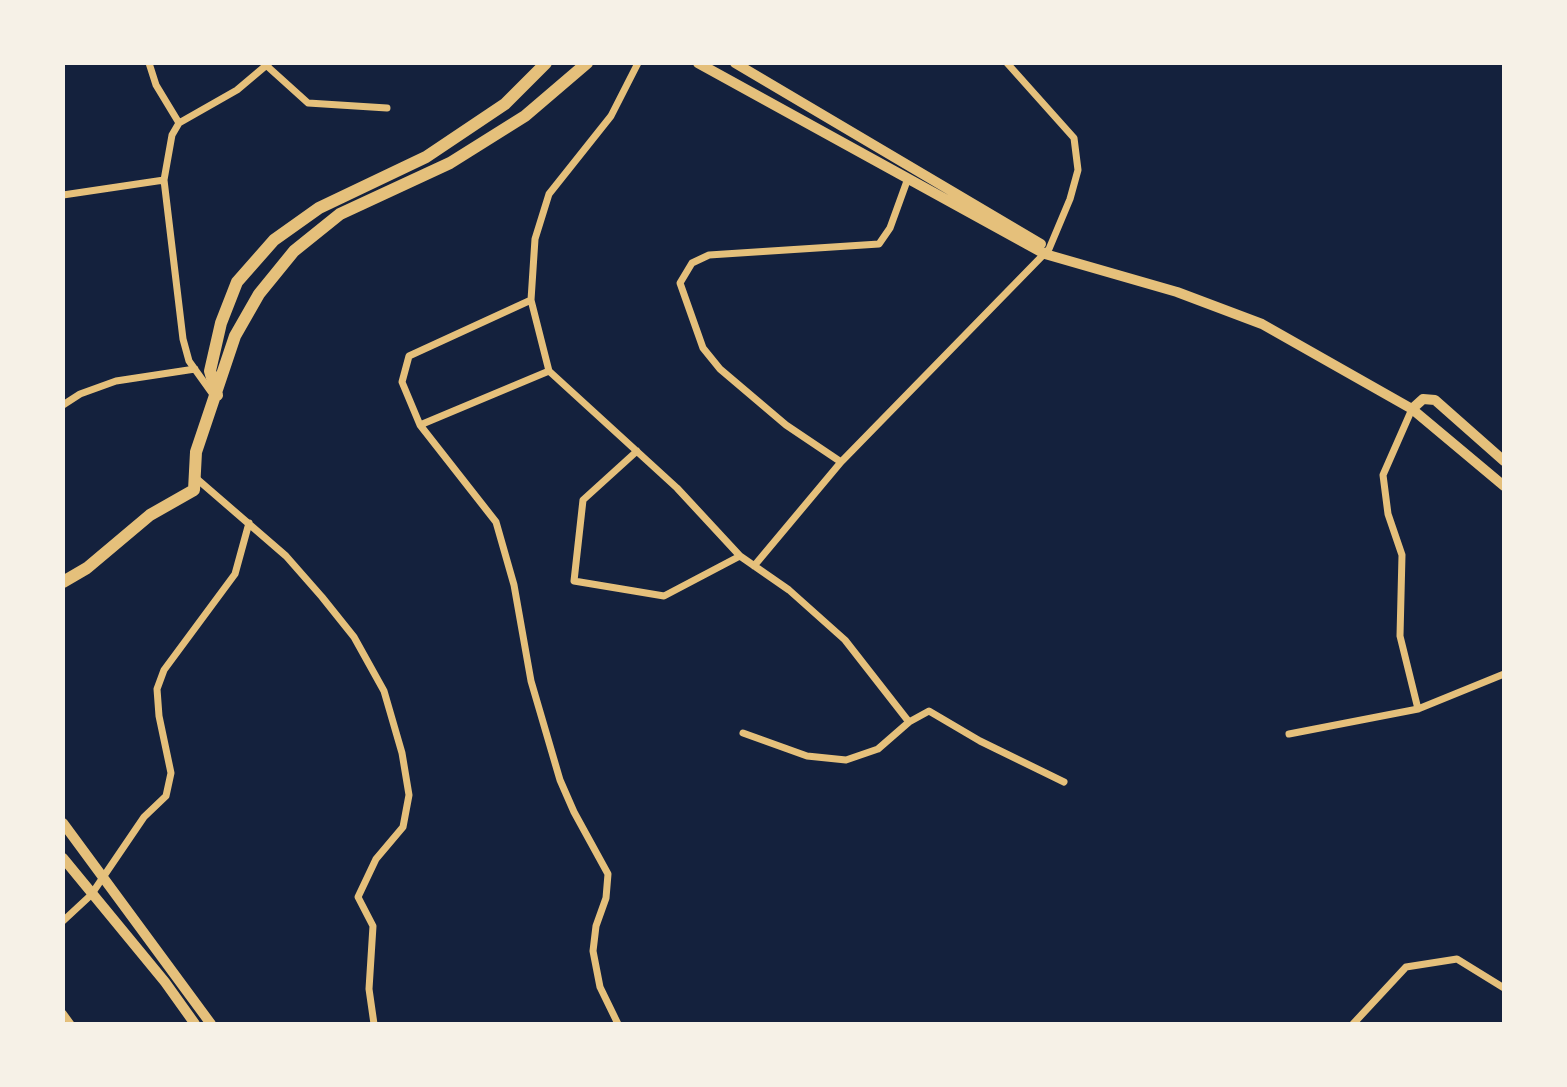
<!DOCTYPE html>
<html>
<head>
<meta charset="utf-8">
<style>
	body { margin:0 }
	#map { position:relative; width:1567px; height:1087px; overflow:hidden; background:#14213d; font-family:"Archivo Narrow",sans-serif }
	canvas { display:block }
	.frame { position:absolute; inset:0; border:65px solid #f6f1e7; pointer-events:none }
</style>
</head>
<body>
<div id="map">
<canvas width="1567" height="1087"></canvas>
<div class="frame"></div>
</div>
<script>
const c = document.querySelector('canvas').getContext('2d');
c.lineJoin = 'round';
function poly(rows) {
  const path = new Path2D();
  for (const r of rows) {
    path.moveTo(r[0], r[1]);
    for (let i = 2; i < r.length; i += 2) path.lineTo(r[i], r[i + 1]);
  }
  return path;
}
function stroke(path, color, width, dash) {
  c.strokeStyle = color;
  c.lineWidth = width;
  c.lineCap = dash ? 'butt' : 'round';
  c.setLineDash(dash || []);
  c.stroke(path);
}
const minor = poly([
	[149,63,156,85,179,123],
	[638,63,611,116,549,194,535,239,531,300,549,371,677,488,740,556,789,590,845,640,909,722],
	[267,66,308,103,387,108],
	[63,195,164,180],
	[531,300,409,356,402,382,420,425,496,522,514,585,531,681,560,780,574,812,608,874,606,898,596,926,593,951,600,987,618,1024],
	[214,396,189,361,183,339,164,180,172,135,179,123,237,90,269,63],
	[63,405,80,394,116,381,195,369],
	[1412,409,1383,475,1388,514,1402,555,1400,636,1418,709],
	[420,425,549,371],
	[637,451,583,500,574,581,664,596,740,556],
	[841,462,786,425,720,369,703,348,680,283,692,263,709,255,879,244,890,228,907,181],
	[197,479,286,556,322,597,354,637,384,691,402,753,409,795,403,827,376,859,358,897,373,926,369,989,374,1024],
	[754,566,841,462,1049,249,1070,199,1078,170,1074,138,1007,63],
	[743,733,807,756,846,760,878,749,909,722,929,711,980,741,1064,782],
	[1289,734,1418,709,1504,674],
	[63,921,91,895,144,817,166,796,171,773,159,716,157,689,164,670,235,574,249,523],
	[63,1013,71,1024],
	[1353,1024,1406,967,1457,959,1504,988]
]);
const tertiary = poly([
	[63,823,211,1024],
	[63,858,165,982,195,1024]
]);
const secondary = poly([
	[698,63,1045,254,1177,292,1262,324,1412,409,1504,486],
	[735,63,1041,244],
	[1412,409,1423,399,1435,400,1504,461]
]);
const primary = poly([
	[217,395,210,371,221,323,237,282,274,240,319,208,426,157,505,104,546,63],
	[63,582,87,568,150,515,194,490,196,452,235,336,259,294,294,251,340,214,450,163,525,116,587,63]
]);
stroke(minor, '#e5c07b', 7);
stroke(tertiary, '#e5c07b', 10);
stroke(secondary, '#e5c07b', 10);
stroke(primary, '#e5c07b', 12);
</script>
</body>
</html>
